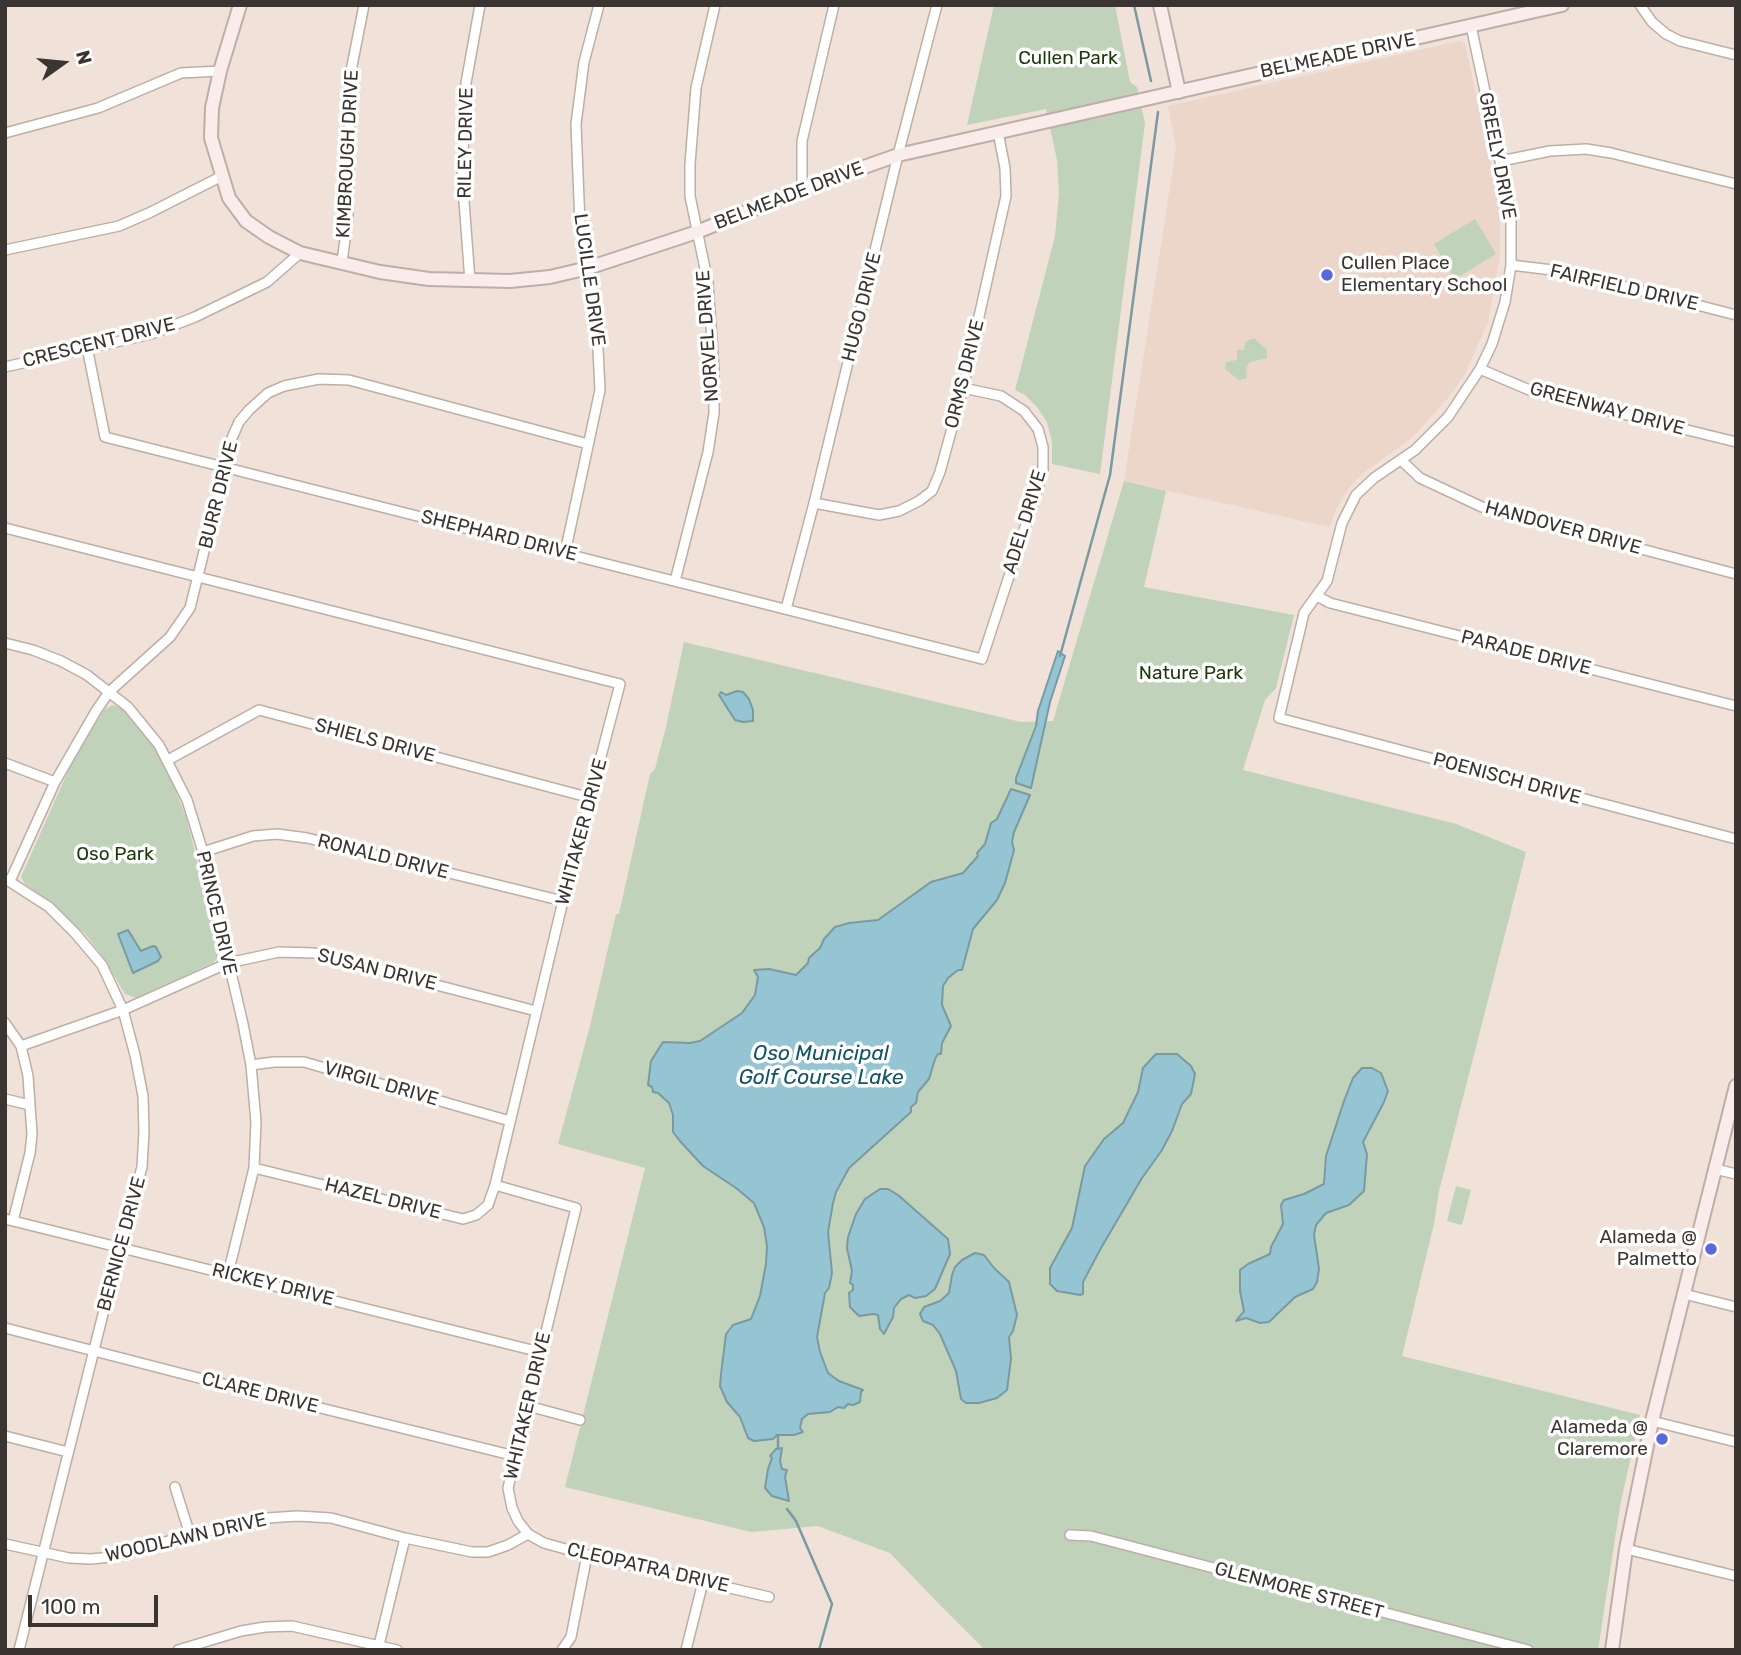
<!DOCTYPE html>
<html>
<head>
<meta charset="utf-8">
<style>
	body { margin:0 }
	#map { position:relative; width:1741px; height:1655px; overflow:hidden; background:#f0e1d9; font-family:Rubik,sans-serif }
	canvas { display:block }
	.frame { position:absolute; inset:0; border:7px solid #3b3532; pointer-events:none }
	.north { position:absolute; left:28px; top:28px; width:70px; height:70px; -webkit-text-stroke:5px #fff; paint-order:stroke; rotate:75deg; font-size:19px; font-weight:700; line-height:28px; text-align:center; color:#3b3532 }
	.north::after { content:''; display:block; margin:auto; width:24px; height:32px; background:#3b3532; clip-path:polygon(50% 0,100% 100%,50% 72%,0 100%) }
	.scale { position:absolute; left:28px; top:1595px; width:130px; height:32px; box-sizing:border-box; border:4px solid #3b3532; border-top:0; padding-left:9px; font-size:21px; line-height:24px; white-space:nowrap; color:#3b3532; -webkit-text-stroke:5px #fff; paint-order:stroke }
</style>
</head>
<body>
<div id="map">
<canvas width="1741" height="1655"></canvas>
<div class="frame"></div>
<div class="north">N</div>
<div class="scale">100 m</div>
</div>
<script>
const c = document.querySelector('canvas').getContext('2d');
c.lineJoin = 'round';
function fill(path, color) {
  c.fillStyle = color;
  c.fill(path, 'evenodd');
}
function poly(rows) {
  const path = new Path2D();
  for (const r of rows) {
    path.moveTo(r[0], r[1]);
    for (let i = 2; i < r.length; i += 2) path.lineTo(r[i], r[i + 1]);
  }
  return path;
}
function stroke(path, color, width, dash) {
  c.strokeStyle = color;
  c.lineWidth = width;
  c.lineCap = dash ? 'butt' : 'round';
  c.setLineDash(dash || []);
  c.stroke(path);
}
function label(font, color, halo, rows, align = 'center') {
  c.font = font + ' Rubik,sans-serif';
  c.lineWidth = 7;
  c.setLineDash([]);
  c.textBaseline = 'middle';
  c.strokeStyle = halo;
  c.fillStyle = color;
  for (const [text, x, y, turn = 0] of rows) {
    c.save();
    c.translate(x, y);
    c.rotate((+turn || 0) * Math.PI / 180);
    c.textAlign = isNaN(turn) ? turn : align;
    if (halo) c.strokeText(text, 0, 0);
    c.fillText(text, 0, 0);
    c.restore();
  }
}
const built = poly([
	[1460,41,1465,44,1495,184,1500,221,1500,256,1488,322,1464,376,1448,398,1414,436,1362,474,1349,488,1336,509,1330,527,1124,481,1176,149,1168,106]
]);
const green = poly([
	[994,5,1115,5,1130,82,1137,87,1145,123,1100,474,1052,464,1052,442,1047,422,1037,407,1025,395,1015,390,1055,236,1059,194,1057,160,1046,109,967,125],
	[1475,219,1496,254,1455,279,1434,244],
	[1254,338,1267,350,1267,358,1250,362,1246,367,1247,378,1239,380,1225,369,1226,362,1237,360,1237,350,1244,350,1246,341],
	[1124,481,1166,491,1144,587,1294,615,1276,688,1265,700,1243,770,1456,824,1526,852,1439,1191,1434,1224,1402,1356,1640,1415,1620,1506,1598,1650,989,1650,984,1649,942,1607,890,1553,818,1526,751,1532,565,1487,645,1168,558,1144,590,1026,616,914,619,914,650,774,655,769,666,727,684,642,1021,722,1053,721],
	[113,705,121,708,147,737,167,769,186,817,220,950,217,959,212,963,136,998,125,994,103,957,87,936,50,901,25,884,21,877,77,751,105,709],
	[1456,1186,1471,1190,1462,1225,1447,1221]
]);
const water = poly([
	[1058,651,1065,656,1050,702,1031,788,1016,783,1016,778,1036,726,1038,711,1058,651],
	[737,691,743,692,749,699,753,710,753,721,743,722,735,720,719,695,721,692,726,695,737,691],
	[1011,789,1030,795,1014,832,1012,842,1014,850,1005,883,997,900,973,929,962,970,958,970,948,978,943,986,942,1005,951,1026,942,1043,941,1054,938,1054,935,1059,929,1079,918,1092,916,1103,911,1107,911,1112,849,1168,836,1192,833,1203,828,1232,832,1273,829,1288,825,1293,817,1337,820,1352,828,1373,839,1381,863,1390,861,1392,860,1402,853,1405,848,1404,844,1408,838,1407,830,1412,808,1414,802,1419,800,1428,803,1432,794,1435,777,1435,773,1439,754,1441,748,1438,740,1417,727,1402,720,1386,721,1374,726,1334,733,1325,751,1319,760,1296,766,1264,767,1246,764,1227,754,1203,736,1188,703,1166,680,1141,673,1132,673,1115,669,1103,658,1093,653,1092,652,1087,648,1085,651,1061,663,1042,690,1043,700,1041,742,1013,755,995,758,977,754,970,769,969,796,975,808,963,809,958,820,948,824,939,835,927,849,923,878,920,931,882,963,873,978,856,977,853,985,844,991,823,997,819,1011,789],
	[128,930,141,951,153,946,156,947,161,957,158,961,133,973,118,934,128,930],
	[1156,1054,1177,1054,1191,1066,1195,1074,1191,1094,1182,1104,1172,1131,1162,1150,1142,1178,1101,1248,1083,1282,1083,1294,1080,1295,1057,1291,1050,1284,1050,1268,1072,1228,1085,1166,1104,1139,1123,1123,1138,1092,1143,1068,1156,1054],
	[1362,1068,1372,1068,1381,1073,1388,1091,1384,1102,1363,1142,1367,1154,1364,1191,1349,1205,1326,1213,1316,1225,1314,1235,1319,1269,1317,1282,1313,1289,1295,1297,1269,1322,1260,1323,1246,1318,1236,1321,1244,1311,1240,1291,1240,1270,1248,1264,1270,1254,1271,1247,1283,1224,1281,1205,1284,1200,1304,1194,1324,1184,1326,1156,1344,1101,1353,1078,1362,1068],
	[880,1189,888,1189,898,1195,948,1239,950,1254,935,1289,926,1296,915,1298,909,1295,901,1299,894,1308,893,1317,884,1334,880,1329,878,1315,873,1314,859,1316,850,1307,849,1293,853,1290,853,1285,850,1283,852,1271,847,1248,848,1237,856,1214,865,1199,880,1189],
	[975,1253,984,1255,994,1268,1009,1282,1017,1315,1013,1331,1009,1337,1011,1359,1007,1390,997,1398,979,1403,966,1403,961,1399,956,1371,940,1334,933,1325,923,1321,920,1314,924,1307,940,1301,949,1293,952,1275,955,1267,962,1260,975,1253],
	[782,1448,780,1461,782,1469,787,1470,785,1477,789,1501,772,1496,765,1488,768,1469,772,1458,770,1456,776,1449,782,1448]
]);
const stream = poly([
	[1134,5,1151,81],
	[1060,656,1110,475,1158,112],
	[778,1449,778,1435],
	[787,1509,796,1521,832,1604,819,1650]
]);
const street = poly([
	[1640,5,1652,22,1666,34,1680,41,1736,55],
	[1471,26,1511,212,1511,265,1505,302,1492,344,1480,369,1448,417,1415,450,1374,478,1356,495,1342,523,1327,581,1304,613,1279,718,1736,839],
	[5,133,98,108,181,73,220,71],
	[1501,161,1550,151,1586,149,1611,153,1736,184],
	[802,189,802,141,834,5],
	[5,250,119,226,149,213,222,176],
	[342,262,348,217,350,76,364,5],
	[1511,265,1569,272,1736,315],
	[470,281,462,175,466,83,480,5],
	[87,347,105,437,982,659,1043,472,1043,447,1038,429,1024,411,1001,396,963,388],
	[5,367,151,334,195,317,267,282,300,253],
	[1480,369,1534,392,1736,442],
	[1401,460,1420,478,1482,507,1736,574],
	[814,503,879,515,899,511,919,501,932,491,940,472,963,388,1006,196,1005,168,998,132],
	[5,528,620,684,563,901,495,1185,488,1205,476,1215,463,1219,254,1168],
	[565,553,600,390,596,309,580,225,576,124,584,62,599,5],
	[675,581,708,452,714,413,714,369,708,283,690,196,690,164,696,88,715,5],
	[1317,596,1330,603,1736,706],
	[786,609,814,503,898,155,937,5],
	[5,643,33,650,61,661,87,675,128,707,159,745,187,800,203,852,243,1024,251,1065,256,1122,254,1168,228,1274],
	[168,760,259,710,591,798],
	[5,763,55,782],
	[203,852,253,836,277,834,307,838,563,901],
	[7,880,49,907,75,933,102,965,123,1010,135,1055,143,1096,144,1132,142,1167,120,1246,19,1650],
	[10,881,55,782,96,711,109,692,170,637,190,608,232,438,239,422,249,410,268,393,284,386,319,379,349,380,588,444],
	[5,1023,21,1046,28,1076,32,1134,30,1153,13,1221],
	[21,1046,123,1010,228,963,279,952,314,953,536,1011],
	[251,1065,274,1062,304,1062,510,1121],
	[5,1099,30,1105],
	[1715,1169,1736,1174],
	[495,1185,576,1208,508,1488,512,1508,518,1521,528,1534,544,1543,587,1555,769,1597],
	[5,1219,540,1352],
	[1684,1294,1736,1307],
	[5,1328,195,1377,515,1456],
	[528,1406,580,1420],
	[1652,1421,1736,1442],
	[5,1436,68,1452],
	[175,1487,190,1535],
	[1070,1535,1091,1536,1528,1650],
	[5,1544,69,1558,91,1559,111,1557,190,1535,267,1518,298,1516,331,1518,405,1538,472,1552,488,1552,508,1545,528,1534],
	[1626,1549,1736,1576],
	[379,1645,405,1538],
	[178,1650,241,1631,265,1627,292,1626,397,1650],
	[562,1650,571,1637,587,1555],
	[686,1650,703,1582]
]);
const secondary = poly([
	[240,5,220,71,212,108,211,138,229,198,246,221,269,237,300,253,380,272,429,279,510,281,550,277,588,268,697,232,802,189,898,155,1562,5],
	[1160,5,1179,92],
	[1612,1650,1626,1549,1652,1421,1736,1086]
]);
const markers = [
	[1327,275,7,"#5a67de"],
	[1711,1249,7,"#5a67de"],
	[1662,1439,7,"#5a67de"]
];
const streetNames = [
	["BELMEADE DRIVE",1338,56,-12],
	["RILEY DRIVE",466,143,-89],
	["KIMBROUGH DRIVE",348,154,-87],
	["GREELY DRIVE",1497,156,79],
	["BELMEADE DRIVE",789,196,-21],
	["LUCILLE DRIVE",589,280,82],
	["FAIRFIELD DRIVE",1624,288,13],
	["HUGO DRIVE",862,307,-76],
	["NORVEL DRIVE",708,336,-94],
	["CRESCENT DRIVE",99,343,-14],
	["ORMS DRIVE",965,374,-76],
	["GREENWAY DRIVE",1607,409,15],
	["BURR DRIVE",219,495,-76],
	["ADEL DRIVE",1025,522,-73],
	["HANDOVER DRIVE",1563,528,15],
	["SHEPHARD DRIVE",499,536,14],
	["PARADE DRIVE",1526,653,14],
	["SHIELS DRIVE",375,741,15],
	["POENISCH DRIVE",1507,779,15],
	["WHITAKER DRIVE",582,832,-75],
	["RONALD DRIVE",383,857,14],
	["PRINCE DRIVE",216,913,77],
	["SUSAN DRIVE",377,970,14],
	["VIRGIL DRIVE",381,1084,16],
	["HAZEL DRIVE",383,1199,14],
	["BERNICE DRIVE",122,1244,-75],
	["RICKEY DRIVE",273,1285,14],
	["CLARE DRIVE",260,1393,14],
	["WHITAKER DRIVE",528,1406,-77],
	["WOODLAWN DRIVE",186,1538,-13],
	["CLEOPATRA DRIVE",648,1568,13],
	["GLENMORE STREET",1299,1591,15]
];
const parkNames = [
	["Cullen Park",1068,59],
	["Nature Park",1191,674],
	["Oso Park",115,855]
];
const poiNames = [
	["Cullen Place",1341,264,"left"],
	["Elementary School",1341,286,"left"],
	["Alameda @",1697,1238],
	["Palmetto",1697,1260],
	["Alameda @",1648,1428],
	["Claremore",1648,1450]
];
const waterNames = [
	["Oso Municipal",821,1054],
	["Golf Course Lake",821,1078]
];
fill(built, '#ebd6c9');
fill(green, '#c0d2b9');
fill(water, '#95c5d2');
stroke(water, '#7a9aa2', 2);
stroke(stream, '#7a9aa2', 2.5);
stroke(street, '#bdaea6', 12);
stroke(secondary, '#bdaea6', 16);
stroke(street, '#fff', 9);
stroke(secondary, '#faeceb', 12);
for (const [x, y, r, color] of markers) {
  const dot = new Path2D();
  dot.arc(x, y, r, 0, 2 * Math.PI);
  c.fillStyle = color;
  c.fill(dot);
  stroke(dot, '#fff', 2.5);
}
label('19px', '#3b3532', '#fff', streetNames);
label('19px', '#1a3a0a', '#fff', parkNames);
label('19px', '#3b3532', '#fff', poiNames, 'right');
label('italic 21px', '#115462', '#fff', waterNames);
</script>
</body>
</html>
